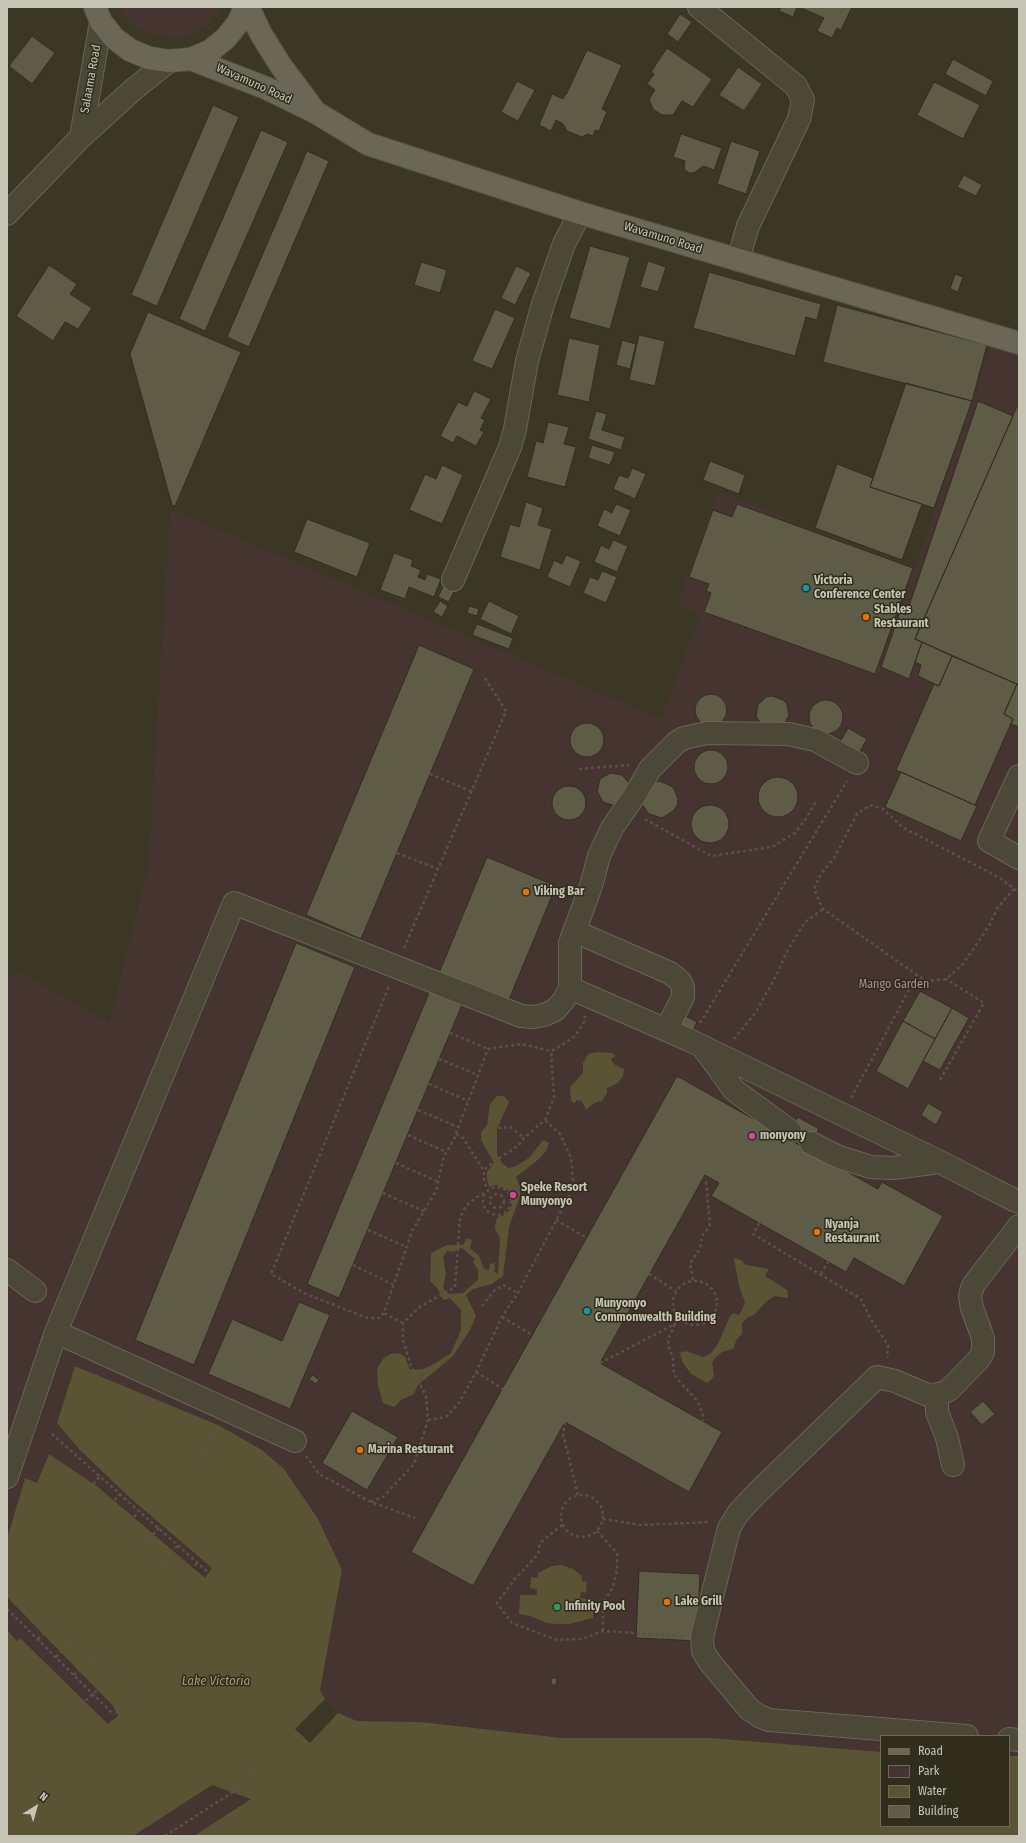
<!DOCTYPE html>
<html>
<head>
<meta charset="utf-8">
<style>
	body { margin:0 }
	#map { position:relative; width:1026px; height:1843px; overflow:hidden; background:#3b3725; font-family:"Fira Sans Condensed",sans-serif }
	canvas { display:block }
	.frame { position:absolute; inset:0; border:8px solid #c6c4b4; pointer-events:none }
	.legend { position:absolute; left:880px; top:1735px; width:130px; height:92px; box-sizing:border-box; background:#302d1d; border:1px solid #6c6959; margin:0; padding:5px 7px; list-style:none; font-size:12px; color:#c6c4b4 }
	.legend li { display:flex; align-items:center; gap:8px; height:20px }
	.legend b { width:20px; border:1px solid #6c6959 }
	.north { position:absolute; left:16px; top:1787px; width:40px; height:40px; -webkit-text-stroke:3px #302d1d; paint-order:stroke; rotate:37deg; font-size:11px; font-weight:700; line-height:16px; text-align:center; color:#c6c4b4 }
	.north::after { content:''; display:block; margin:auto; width:14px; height:18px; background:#c6c4b4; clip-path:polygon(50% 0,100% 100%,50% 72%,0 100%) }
</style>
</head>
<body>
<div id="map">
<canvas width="1026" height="1843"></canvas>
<div class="frame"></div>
<ul class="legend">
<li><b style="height:5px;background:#6b6756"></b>Road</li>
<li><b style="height:11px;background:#453430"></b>Park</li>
<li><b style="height:11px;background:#5a5435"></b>Water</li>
<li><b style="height:11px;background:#5e5b46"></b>Building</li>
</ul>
<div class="north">N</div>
</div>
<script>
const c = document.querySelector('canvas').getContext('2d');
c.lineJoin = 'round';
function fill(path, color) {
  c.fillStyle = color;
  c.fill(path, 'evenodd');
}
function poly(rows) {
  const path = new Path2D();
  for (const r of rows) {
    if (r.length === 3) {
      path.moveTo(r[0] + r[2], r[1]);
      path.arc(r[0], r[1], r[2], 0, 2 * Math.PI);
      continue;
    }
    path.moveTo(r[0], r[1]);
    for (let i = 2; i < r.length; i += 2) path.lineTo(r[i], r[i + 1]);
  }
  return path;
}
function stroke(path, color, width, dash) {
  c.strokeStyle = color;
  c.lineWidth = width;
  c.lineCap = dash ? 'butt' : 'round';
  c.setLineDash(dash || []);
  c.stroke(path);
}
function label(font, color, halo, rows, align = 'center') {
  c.font = font + ' "Fira Sans Condensed",sans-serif';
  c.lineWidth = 3;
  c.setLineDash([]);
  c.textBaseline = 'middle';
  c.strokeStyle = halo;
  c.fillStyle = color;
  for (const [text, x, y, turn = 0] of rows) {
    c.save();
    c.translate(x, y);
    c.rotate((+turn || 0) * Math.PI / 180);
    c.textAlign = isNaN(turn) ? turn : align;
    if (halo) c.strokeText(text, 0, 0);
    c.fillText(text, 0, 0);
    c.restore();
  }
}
const green = poly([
	[119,7,222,7,211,22,200,30,188,36,176,38,150,35,139,29,128,20],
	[991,344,1019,353,1019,1756,1009,1756,1009,1736,881,1736,881,1752,712,1738,563,1738,421,1722,357,1721,338,1713,325,1699,320,1690,330,1635,218,1425,75,1366,57,1423,80,1450,129,1497,213,1568,205,1578,98,1487,49,1454,37,1483,25,1479,7,1539,7,978,19,971,109,1023,148,865,170,509,661,719,700,615,677,606,718,491,915,568],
	[7,1597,113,1706,118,1716,115,1720,109,1724,103,1719,20,1638,17,1641,7,1630],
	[212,1785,252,1799,194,1836,133,1836]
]);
const water = poly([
	[596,1052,612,1053,616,1056,612,1058,611,1060,615,1065,624,1069,623,1076,618,1083,607,1088,607,1093,601,1102,599,1101,593,1104,586,1110,582,1101,577,1100,574,1103,571,1101,570,1087,583,1073,583,1063,588,1054],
	[497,1096,504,1096,509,1102,497,1129,497,1154,502,1163,508,1168,516,1166,529,1158,543,1140,549,1143,546,1151,539,1159,516,1177,520,1187,520,1196,509,1227,503,1276,492,1284,473,1289,466,1295,476,1316,470,1330,453,1356,418,1385,414,1394,401,1400,394,1407,383,1403,378,1386,377,1369,383,1359,390,1354,399,1353,405,1357,410,1370,423,1369,436,1363,451,1353,461,1330,461,1310,450,1298,443,1300,437,1288,430,1281,431,1253,447,1245,463,1245,467,1238,472,1240,470,1248,479,1256,484,1269,489,1270,490,1264,495,1263,494,1272,498,1274,500,1238,495,1228,496,1221,498,1217,504,1215,510,1210,512,1204,511,1195,507,1189,496,1185,489,1187,487,1179,487,1172,494,1163,481,1140,481,1133,487,1125,490,1104],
	[462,1248,475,1259,473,1262,478,1270,478,1280,463,1293,448,1294,443,1288,446,1274,443,1257,447,1251,455,1252,456,1249],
	[734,1258,741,1260,746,1265,769,1269,765,1276,787,1290,788,1298,775,1296,767,1301,754,1315,748,1317,742,1323,742,1334,737,1339,733,1349,722,1352,715,1358,712,1363,714,1375,712,1379,707,1383,691,1374,683,1363,680,1353,685,1351,704,1357,711,1353,718,1344,729,1318,733,1313,739,1315,742,1310,745,1302,739,1286],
	[75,1366,218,1425,262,1450,284,1469,318,1519,342,1570,320,1690,325,1699,338,1713,357,1721,421,1722,563,1738,712,1738,881,1752,881,1826,1009,1826,1009,1756,1019,1756,1019,1836,194,1836,251,1799,212,1785,133,1836,7,1836,7,1630,17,1641,20,1638,108,1724,118,1716,113,1706,7,1597,7,1539,25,1478,37,1483,49,1454,98,1487,205,1578,212,1568,129,1497,80,1450,57,1423],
	[562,1565,573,1569,582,1576,582,1581,587,1582,586,1593,581,1592,580,1598,594,1600,593,1618,569,1624,557,1624,547,1623,530,1616,519,1614,520,1595,537,1595,537,1589,530,1588,531,1577,537,1578,538,1573,552,1566]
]);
const pier = poly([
	[325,1699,338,1713,310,1743,295,1729]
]);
const building = poly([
	[781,7,797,7,793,17,779,11,781,7],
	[799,7,852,7,841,30,837,28,832,38,817,31,824,18,799,7],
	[680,14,692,22,678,42,667,34,680,14],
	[32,36,55,53,32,84,9,66,32,36],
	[667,48,712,79,693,107,682,101,673,115,662,115,653,109,649,99,655,90,647,84,654,74,651,72,667,48],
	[587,50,622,65,602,109,607,112,599,131,595,130,593,136,588,134,582,137,567,131,563,124,556,120,551,131,539,125,552,94,563,99,565,94,566,95,587,50],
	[953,59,993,81,986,96,945,74,953,59],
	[738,67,762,84,744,111,719,95,738,67],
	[517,81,535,90,518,121,501,112,517,81],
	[934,82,980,105,963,139,917,115,934,82],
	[213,105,239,117,157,306,131,295,213,105],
	[261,130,288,142,205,331,179,319,261,130],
	[681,134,722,148,714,170,703,166,694,173,689,173,684,169,685,161,673,157,681,134],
	[731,141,760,151,746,194,717,184,731,141],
	[307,151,329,161,249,347,227,337,307,151],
	[964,175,982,185,976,196,957,187,964,175],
	[590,246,630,257,610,329,569,318,590,246],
	[648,261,666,267,658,292,640,287,648,261],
	[421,262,447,270,440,293,414,285,421,262],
	[49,265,77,284,70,294,92,308,78,329,65,322,53,341,16,316,49,265],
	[516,266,531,273,515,305,501,298,516,266],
	[709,272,821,304,817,320,806,317,795,356,693,328,709,272],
	[955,274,963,277,958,292,950,289,955,274],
	[837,305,987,345,972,401,823,362,837,305],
	[495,309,515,318,492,369,472,361,495,309],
	[148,312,241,352,175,506,172,505,130,354,148,312],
	[639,335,665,341,655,386,629,380,639,335],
	[569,338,600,345,589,402,557,395,569,338],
	[622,340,636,344,630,369,616,365,622,340],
	[906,383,972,401,934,508,870,487,906,383],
	[474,391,491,399,481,418,485,420,480,430,484,432,476,446,457,436,453,443,440,436,458,402,467,406,474,391],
	[978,401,1013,416,915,639,922,642,909,679,881,667,900,612,906,615,978,401],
	[1019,402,1019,685,915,639,1019,402],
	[596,411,607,414,602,430,625,437,621,450,588,439,596,411],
	[548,422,569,427,564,444,576,447,565,487,527,477,536,441,543,443,548,422],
	[592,445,615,452,610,465,588,458,592,445],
	[710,461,745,475,739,494,703,480,710,461],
	[837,464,873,478,870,487,922,504,902,560,815,528,837,464],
	[442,465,463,475,442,524,409,510,425,474,436,479,442,465],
	[632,468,646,474,635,499,613,489,619,475,628,478,632,468],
	[526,502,543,508,538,525,552,529,540,570,500,557,510,524,519,527,526,502],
	[616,504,631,510,620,536,597,526,604,509,612,513,616,504],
	[737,504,913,568,875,674,704,612,711,593,706,591,709,584,689,577,713,510,732,517,737,504],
	[307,519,370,543,357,577,294,552,307,519],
	[613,540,628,546,617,572,594,562,601,545,609,549,613,540],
	[394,553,413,560,411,566,421,570,418,577,425,580,427,574,441,579,434,597,409,587,405,599,380,590,394,553],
	[566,555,581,561,570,587,547,577,554,560,562,564,566,555],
	[602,571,617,577,606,603,583,593,590,577,598,580,602,571],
	[443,587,454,591,449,602,438,597,443,587],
	[440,601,448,606,442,617,433,612,440,601],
	[489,601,519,616,511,634,480,619,489,601],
	[469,606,479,609,477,616,467,613,469,606],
	[477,624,513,638,509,649,472,635,477,624],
	[922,642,952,656,939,686,918,676,921,665,915,662,922,642],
	[419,645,474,669,361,939,306,915,419,645],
	[952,656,1017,684,1004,714,1013,719,975,805,896,770,934,684,939,686,952,656],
	[1017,684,1019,685,1019,727,1011,724,1013,719,1004,714,1017,684],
	[711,710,16],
	[772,696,783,700,787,704,789,715,784,725,762,726,756,716,758,705,766,697,772,696],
	[826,717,17],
	[587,740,17],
	[848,728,867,739,856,758,837,747,848,728],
	[711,767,17],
	[901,772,977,806,961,841,885,807,901,772],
	[610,773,622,775,630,784,615,806,603,802,597,791,600,779,610,773],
	[778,797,20],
	[660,781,673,787,678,799,677,806,673,811,662,818,649,814,641,803,654,782,660,781],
	[569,803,17],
	[710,824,19],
	[487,857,556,886,508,1002,439,973,487,857],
	[296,943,355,967,194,1365,135,1340,296,943],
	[432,986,464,1000,339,1298,307,1284,432,986],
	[920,991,952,1008,935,1039,903,1021,920,991],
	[952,1008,969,1018,940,1070,923,1061,952,1008],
	[678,1012,697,1022,690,1037,670,1027,678,1012],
	[903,1021,935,1039,908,1089,876,1071,903,1021],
	[677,1076,878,1189,882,1182,943,1216,904,1286,854,1258,846,1272,711,1196,719,1183,705,1175,600,1363,722,1432,689,1492,565,1422,473,1586,411,1552,677,1076],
	[928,1103,943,1112,936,1125,921,1115,928,1103],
	[798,1117,819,1129,808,1149,786,1138,798,1117],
	[299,1302,330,1315,290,1409,208,1374,232,1319,282,1341,299,1302],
	[313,1375,319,1380,316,1384,309,1379,313,1375],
	[983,1401,995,1414,982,1425,970,1412,983,1401],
	[352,1411,398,1437,367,1490,322,1463,352,1411],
	[639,1571,700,1574,697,1641,636,1638,639,1571],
	[551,1678,557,1678,556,1685,551,1685,551,1678]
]);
const path = poly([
	[579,769,629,765],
	[430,774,471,791],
	[870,805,883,809,902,827,1000,878,1014,889,998,907,989,926,963,964,946,979,927,981,917,975,823,909,814,889,821,874,834,858,857,814,870,805],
	[645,819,711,856,772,847,795,833,807,817,816,801],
	[397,853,438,869],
	[1014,889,1019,892],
	[404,948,506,711,483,675],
	[700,1023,847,781],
	[450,1033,488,1049],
	[734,1039,756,1012,778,972,786,953,805,922,823,909],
	[439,1059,478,1075],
	[940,1080,984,1003,946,979],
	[429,1084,468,1101],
	[851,1098,917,975],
	[418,1110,458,1127],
	[498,1128,510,1127,524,1138],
	[456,1134,463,1138,484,1171],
	[408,1135,446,1152],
	[396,1163,439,1182],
	[497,1201,14],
	[383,1193,424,1211],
	[497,1201,7],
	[556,1220,587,1238],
	[759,1223,753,1234,861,1299,870,1318,888,1345,887,1358],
	[368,1230,407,1247],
	[353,1265,394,1285],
	[649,1274,676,1291],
	[821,1274,828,1262],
	[693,1280,690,1263,700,1249,702,1236,710,1226,706,1181],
	[695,1303,22],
	[482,1306,494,1291,503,1285,518,1293],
	[384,1313,379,1318,367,1318,304,1293,271,1274,389,986],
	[502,1317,532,1335],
	[403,1323,384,1313,412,1231,436,1191,444,1156,454,1139,488,1049,522,1044,551,1051],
	[675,1324,669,1337,668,1345,673,1358,674,1375,698,1402,703,1415,703,1421],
	[600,1363,675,1324,677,1316],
	[476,1372,503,1389],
	[139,1418,148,1397],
	[428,1420,446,1417,459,1403,476,1372,502,1317,518,1293,570,1194,573,1179,571,1158,560,1134,545,1120],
	[565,1422,563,1434,578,1495],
	[52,1434,209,1573],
	[306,1456,319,1474,371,1502,415,1518],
	[204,1457,217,1427],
	[582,1516,21],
	[82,1498,100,1476],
	[371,1502,383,1497,414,1464,428,1420,426,1396,411,1366,403,1340,403,1323,421,1306,455,1287,460,1218,466,1206,477,1197,488,1191,484,1181,484,1171,488,1166,519,1145,524,1138,545,1120,554,1097,551,1051,562,1045,575,1036,584,1022,585,1016],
	[103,1514,120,1494],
	[603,1519,641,1525,710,1522],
	[562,1525,540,1543,538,1554,515,1579,497,1603,512,1623,557,1640,581,1639,603,1631,682,1636],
	[123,1531,139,1511],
	[597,1531,617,1553,617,1571,612,1589,603,1602,603,1631],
	[141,1548,159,1528],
	[160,1567,178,1545],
	[180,1585,198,1562],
	[7,1609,114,1715],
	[38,1639,60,1617],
	[56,1657,78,1634],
	[74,1675,96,1654],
	[116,1713,133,1693],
	[59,1725,117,1672],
	[165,1836,233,1792,254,1770]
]);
const minor = poly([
	[699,7,796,86,803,100,799,119,748,226,738,260],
	[81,137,101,22],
	[7,214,81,137,134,89,169,61],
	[453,580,510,447,515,429,527,361,543,304,564,244,580,213],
	[1019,776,989,841,1019,858],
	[574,931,670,973,680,981,683,988,683,997,666,1030],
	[570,988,570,943,591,886,599,856,612,828,635,795,650,769,677,742,684,738,707,733,789,734,815,740,857,763],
	[705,1050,734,1090,790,1131],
	[811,1143,839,1157,871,1167,893,1168,940,1162],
	[7,1270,35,1291],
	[56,1332,295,1441],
	[937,1394,937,1412,947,1438,953,1465],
	[7,1477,56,1332,234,903,521,1016,533,1017,544,1015,555,1010,564,1000,570,988,689,1040,940,1162,1016,1201],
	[967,1736,769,1720,759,1716,749,1709,709,1661,703,1651,702,1637,729,1528,739,1512,757,1493,877,1377,895,1381,930,1396,941,1394,950,1389,979,1359,983,1352,983,1338,972,1308,970,1297,971,1291,974,1284,1019,1226],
	[1009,1739,1019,1740]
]);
const major = poly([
	[95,7,101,22,114,38,130,50,149,58,169,61,191,59,210,51,226,38,238,23,245,7],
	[248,7,261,34,281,66,313,109],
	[191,59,266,88,315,112,368,144,580,213,1019,343]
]);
const markers = [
	[806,588,4,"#0f9aa8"],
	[866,617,4,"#e8710a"],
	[526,892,4,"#e8710a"],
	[752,1136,4,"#d1479c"],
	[513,1195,4,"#d1479c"],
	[817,1232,4,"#e8710a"],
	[587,1311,4,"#0f9aa8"],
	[360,1450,4,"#e8710a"],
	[667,1602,4,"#e8710a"],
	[557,1607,4,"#2e9e5b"]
];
const streetNames = [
	["Salaama Road",91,79,-80],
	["Wavamuno Road",254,84,24],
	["Wavamuno Road",663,238,17]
];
const poiNames = [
	["Victoria",814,581],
	["Conference Center",814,595],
	["Stables",874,610],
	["Restaurant",874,624],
	["Viking Bar",534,892],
	["monyony",760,1136],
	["Speke Resort",521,1188],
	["Munyonyo",521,1202],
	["Nyanja",825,1225],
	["Restaurant",825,1239],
	["Munyonyo",595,1304],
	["Commonwealth Building",595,1318],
	["Marina Resturant",368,1450],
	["Lake Grill",675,1602],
	["Infinity Pool",565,1607]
];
const parkNames = [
	["Mango Garden",894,985]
];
const waterNames = [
	["Lake Victoria",216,1681]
];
fill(green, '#453430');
fill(water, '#5a5435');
fill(pier, '#3b3725');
fill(building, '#5e5b46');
stroke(building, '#322f1f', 1);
stroke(minor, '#696656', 24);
stroke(major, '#575444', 24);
stroke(path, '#5d5048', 2.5, [3, 3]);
stroke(minor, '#4b4838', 22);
stroke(major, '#6b6756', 22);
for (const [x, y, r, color] of markers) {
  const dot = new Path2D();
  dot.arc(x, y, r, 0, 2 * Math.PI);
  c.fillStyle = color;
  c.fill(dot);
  stroke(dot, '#302d1d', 1.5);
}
label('12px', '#c6c4b4', '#302d1d', streetNames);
label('bold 12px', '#c6c4b4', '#302d1d', poiNames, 'left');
label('12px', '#ab8a9b', '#302d1d', parkNames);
label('italic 13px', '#a39a6f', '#302d1d', waterNames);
</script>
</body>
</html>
